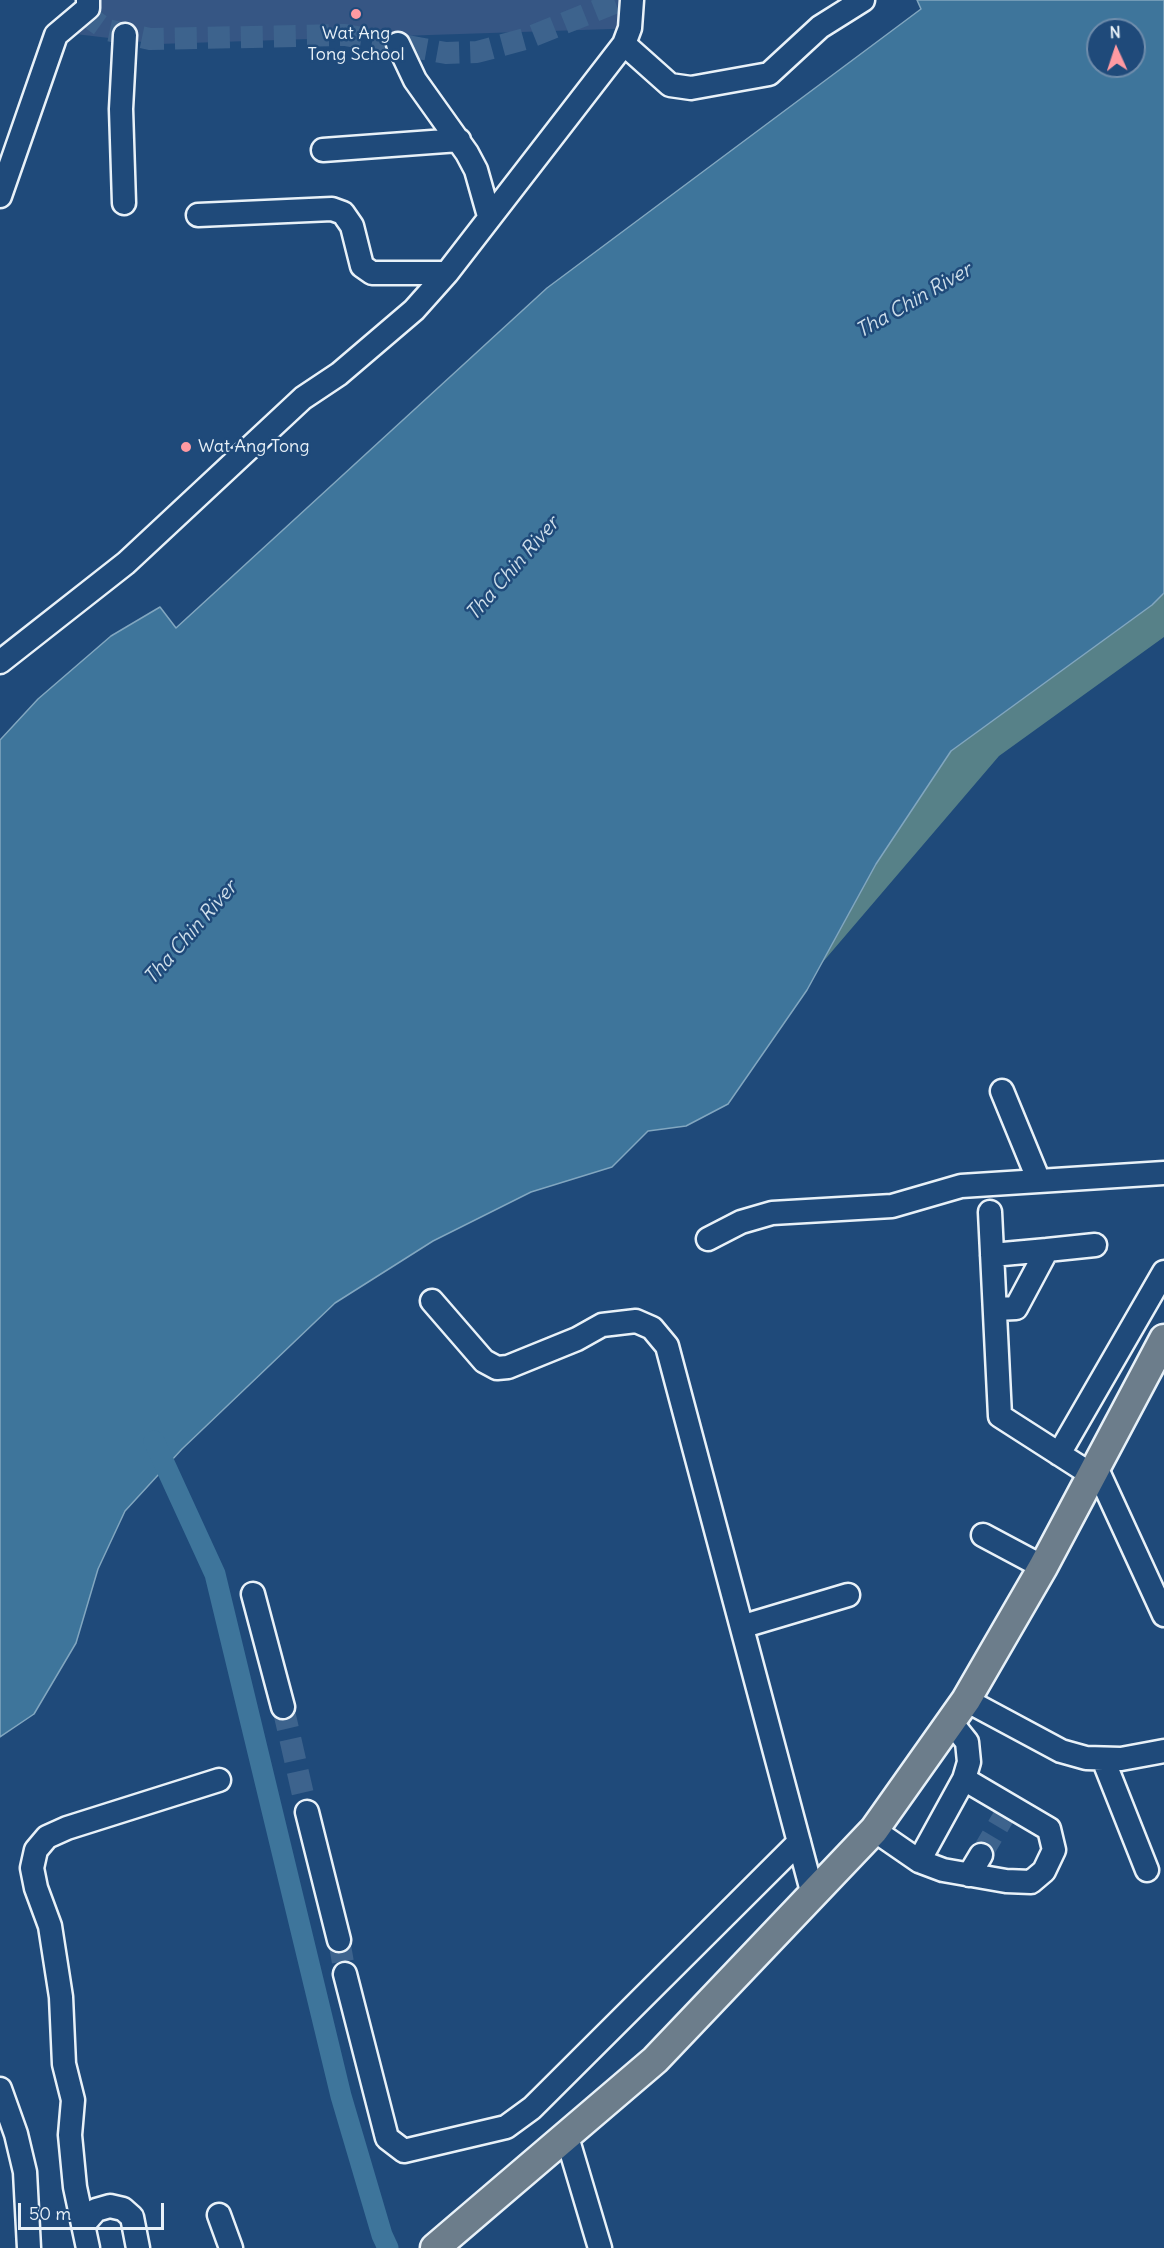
<!DOCTYPE html>
<html>
<head>
<meta charset="utf-8">
<style>
	body { margin:0 }
	#map { position:relative; width:1164px; height:2248px; overflow:hidden; background:#1f4a7a; font-family:Delius,sans-serif }
	canvas { display:block }
	.north { position:absolute; left:1086px; top:18px; width:60px; height:60px; box-sizing:border-box; background:#1f4a7a; border:2px solid #6f8dac; border-radius:50%; rotate:357deg; font-size:16px; font-weight:700; line-height:24px; text-align:center; color:#e8f1f8 }
	.north::after { content:''; display:block; margin:auto; width:21px; height:27px; background:#ff9aa2; clip-path:polygon(50% 0,100% 100%,50% 72%,0 100%) }
	.scale { position:absolute; left:18px; top:2203px; width:146px; height:27px; box-sizing:border-box; border:3px solid #e8f1f8; border-top:0; padding-left:8px; font-size:18px; line-height:21px; white-space:nowrap; color:#e8f1f8; -webkit-text-stroke:4px #1f4a7a; paint-order:stroke }
</style>
</head>
<body>
<div id="map">
<canvas width="1164" height="2248"></canvas>
<div class="north">N</div>
<div class="scale">50 m</div>
</div>
<script>
const c = document.querySelector('canvas').getContext('2d');
c.lineJoin = 'round';
function fill(path, color) {
  c.fillStyle = color;
  c.fill(path, 'evenodd');
}
function poly(rows) {
  const path = new Path2D();
  for (const r of rows) {
    path.moveTo(r[0], r[1]);
    for (let i = 2; i < r.length; i += 2) path.lineTo(r[i], r[i + 1]);
  }
  return path;
}
function stroke(path, color, width, dash) {
  c.strokeStyle = color;
  c.lineWidth = width;
  c.lineCap = dash ? 'butt' : 'round';
  c.setLineDash(dash || []);
  c.stroke(path);
}
function label(font, color, halo, rows, align = 'center') {
  c.font = font + ' Delius,sans-serif';
  c.lineWidth = 5;
  c.setLineDash([]);
  c.textBaseline = 'middle';
  c.strokeStyle = halo;
  c.fillStyle = color;
  for (const [text, x, y, turn = 0] of rows) {
    c.save();
    c.translate(x, y);
    c.rotate((+turn || 0) * Math.PI / 180);
    c.textAlign = isNaN(turn) ? turn : align;
    if (halo) c.strokeText(text, 0, 0);
    c.fillText(text, 0, 0);
    c.restore();
  }
}
const built = poly([
	[79,0,634,0,641,28,159,44,67,33]
]);
const green = poly([
	[1164,593,1164,637,999,756,822,963,876,864,951,751,1152,605]
]);
const water = poly([
	[917,0,1164,0,1164,593,1152,605,951,751,876,864,807,990,728,1104,686,1126,648,1131,612,1167,531,1192,433,1241,335,1303,182,1449,125,1511,98,1569,76,1643,34,1714,0,1737,0,740,38,699,111,636,160,607,176,628,547,288,921,9,917,0],
	[1098,30,1134,30,1134,66,1098,66,1098,30]
]);
const canal = poly([
	[154,1441,215,1574,341,2096,382,2235,388,2248]
]);
const minorTunnel = poly([
	[88,8,93,20,107,30,150,39,345,35,446,53,477,52,525,39,622,0],
	[283,1707,307,1812],
	[981,1855,1004,1816],
	[339,1940,345,1974]
]);
const minor = poly([
	[398,44,415,80,467,153,476,170,489,216],
	[624,44,670,85,691,88,769,74,820,27,863,0],
	[323,150,459,140],
	[0,196,56,35,88,8,88,0],
	[124,203,121,109,125,35],
	[198,215,332,209,343,213,352,226,362,266,372,273,447,273],
	[0,662,126,563,303,398,339,374,414,310,447,273,624,44,630,28,632,0],
	[1002,1091,1039,1181],
	[990,1212,1000,1416,1092,1475],
	[708,1239,741,1222,772,1213,892,1206,961,1186,1164,1173],
	[992,1255,1047,1250],
	[432,1301,484,1361,497,1368,508,1367,577,1339,602,1325,636,1321,652,1328,667,1346,813,1895],
	[995,1309,1016,1308,1047,1250,1095,1245],
	[1059,1454,1164,1272],
	[1096,1467,1164,1615],
	[983,1535,1043,1567],
	[253,1594,283,1707],
	[744,1626,848,1595],
	[966,1700,1061,1751,1086,1758,1121,1759,1164,1751],
	[1103,1759,1147,1870],
	[307,1812,339,1940],
	[874,1830,919,1861,943,1870,1006,1881,1031,1882,1044,1871,1054,1850,1049,1829,964,1779],
	[919,1861,964,1779,969,1762,967,1742,951,1722],
	[969,1875,981,1855],
	[345,1974,387,2138,404,2151,506,2127,532,2108,799,1842],
	[0,2089,16,2134,25,2172,29,2248],
	[567,2137,600,2248],
	[219,2215,231,2248],
	[83,2225,96,2210,110,2206,123,2209,132,2217,138,2248],
	[88,2248,75,2187,70,2135,73,2100,64,2064,61,1997,50,1926,36,1888,32,1868,36,1850,47,1837,67,1828,219,1780]
]);
const major = poly([
	[435,2248,655,2060,874,1830,966,1700,1043,1567,1164,1339]
]);
const markers = [
	[356,14,6,"#ff9aa2"],
	[186,447,6,"#ff9aa2"]
];
const poiNames = [
	["Wat Ang",356,34],
	["Tong School",356,55],
	["Wat Ang Tong",198,447,"left"]
];
const waterNames = [
	["Tha Chin River",914,301,-30],
	["Tha Chin River",513,569,-49],
	["Tha Chin River",191,933,-49]
];
fill(built, '#365684');
fill(green, '#578188');
fill(water, '#3e759b');
stroke(water, '#82a7c0', 1.5);
stroke(canal, '#3e759b', 21);
stroke(minorTunnel, '#3d638d', 22, [22, 11]);
stroke(minor, '#e8f1f8', 27);
stroke(major, '#e8f1f8', 33);
stroke(minor, '#1f4a7a', 22);
stroke(major, '#6c7d8b', 28);
for (const [x, y, r, color] of markers) {
  const dot = new Path2D();
  dot.arc(x, y, r, 0, 2 * Math.PI);
  c.fillStyle = color;
  c.fill(dot);
  stroke(dot, '#1f4a7a', 2);
}
label('18px', '#e8f1f8', '#1f4a7a', poiNames);
label('italic 20px', '#cedeea', '#1f4a7a', waterNames);
</script>
</body>
</html>
